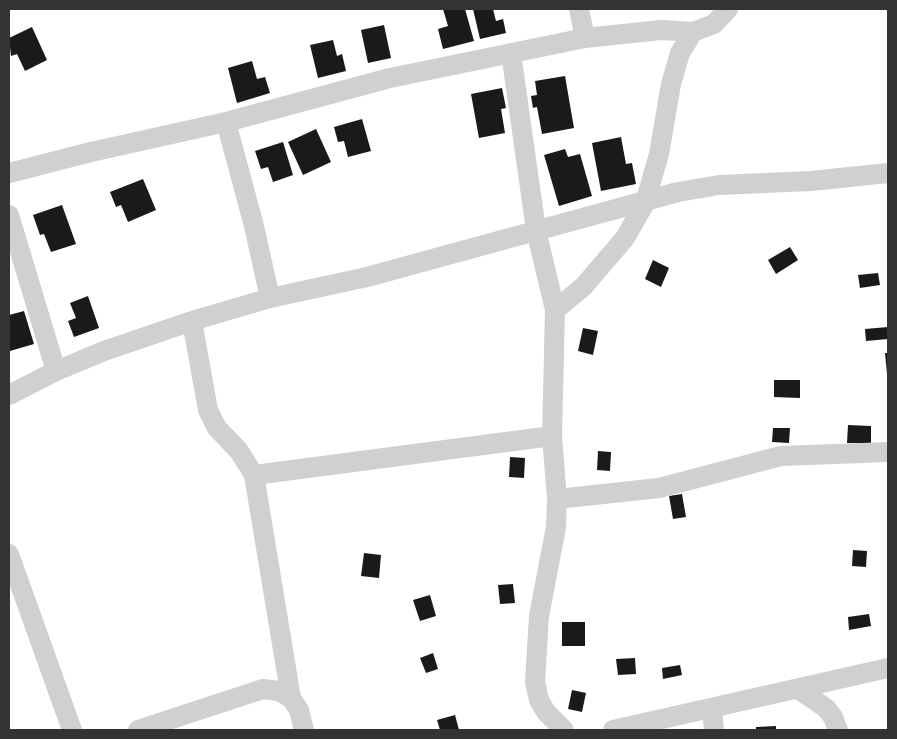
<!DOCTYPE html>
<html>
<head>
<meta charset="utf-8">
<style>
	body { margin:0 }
	#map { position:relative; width:897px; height:739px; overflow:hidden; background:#fff; font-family:"Sofia Sans Condensed",sans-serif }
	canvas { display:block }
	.frame { position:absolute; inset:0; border:10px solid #333; pointer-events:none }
</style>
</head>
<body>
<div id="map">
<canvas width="897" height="739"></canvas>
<div class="frame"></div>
</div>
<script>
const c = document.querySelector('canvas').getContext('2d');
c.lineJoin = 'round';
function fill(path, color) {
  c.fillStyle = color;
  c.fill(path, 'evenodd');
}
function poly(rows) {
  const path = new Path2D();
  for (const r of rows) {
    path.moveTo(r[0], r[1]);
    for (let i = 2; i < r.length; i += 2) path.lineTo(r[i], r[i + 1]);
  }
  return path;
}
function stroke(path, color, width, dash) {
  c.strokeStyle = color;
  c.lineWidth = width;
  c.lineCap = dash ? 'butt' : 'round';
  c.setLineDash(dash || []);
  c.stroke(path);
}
const building = poly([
	[443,9,465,9,474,41,443,49,438,29,448,26],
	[473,9,493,9,496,21,503,19,506,33,480,39],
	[384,25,391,58,368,63,361,30],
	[32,27,47,60,25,71,17,54,11,56,9,38],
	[333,40,337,56,342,54,346,71,318,78,310,45],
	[252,61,257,79,265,77,270,93,237,103,228,68],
	[565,76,574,128,542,134,537,107,533,108,531,96,537,95,535,81],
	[502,88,506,108,501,109,505,133,479,138,471,94],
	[362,119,371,151,348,157,344,141,338,142,334,127],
	[316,129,331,162,303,175,288,142],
	[621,137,626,164,632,163,636,184,601,191,592,143],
	[283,142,293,175,273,182,268,167,261,169,255,151],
	[565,149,568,157,580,154,592,196,559,206,544,155],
	[143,179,156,210,128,222,121,205,116,207,110,192],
	[62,205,76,244,51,252,44,234,40,235,33,215],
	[790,247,798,260,776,274,768,260],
	[653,260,669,268,661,287,645,279],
	[878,273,880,285,860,288,858,275],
	[88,296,99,328,74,337,68,321,76,318,70,303],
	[24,311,34,344,10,351,9,315],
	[888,327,888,339,866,341,865,329],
	[583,328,598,331,593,355,578,351],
	[885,353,888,353,888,374,887,374],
	[774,380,800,380,800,398,774,397],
	[848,425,871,426,871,443,847,443],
	[773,428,790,428,789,443,772,442],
	[598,451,611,452,610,471,597,470],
	[510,457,525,458,524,478,509,477],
	[682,494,686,517,673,519,669,496],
	[853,550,867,551,866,567,852,566],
	[364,553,381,555,379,578,361,576],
	[513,584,515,603,500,604,498,585],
	[430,595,436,616,420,621,413,600],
	[869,614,871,626,849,630,848,617],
	[562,622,585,622,585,646,562,646],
	[433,653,438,669,426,673,420,658],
	[635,658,636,674,618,675,616,659],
	[680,665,682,675,663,679,662,668],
	[572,690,586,693,582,712,568,709],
	[455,715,459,730,440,730,437,720],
	[776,726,776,730,756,730,756,727]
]);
const minor = poly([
	[579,9,585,38],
	[511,53,536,230,555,310],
	[226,122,254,226,270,298],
	[9,173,91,152,226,122,390,78,585,38,661,30,693,32],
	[9,215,56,371],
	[192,321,208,410,217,428,239,451,254,475,291,698],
	[9,395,56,371,104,351,192,321,270,298,367,277,678,192,719,185,811,181,888,173],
	[254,475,552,436],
	[557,499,659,488,781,456,888,452],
	[9,554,72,730],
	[798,689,826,708,833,717,838,730],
	[712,708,714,730],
	[138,730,263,689,279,691,291,698,299,710,304,730],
	[564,730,546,712,539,700,535,682,539,616,556,527,557,499,552,436,555,310,583,287,625,238,645,203,659,154,671,84,680,53,693,32,714,24,728,9],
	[613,730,888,668]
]);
fill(building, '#1a1a1a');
stroke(minor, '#d0d0d0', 20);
</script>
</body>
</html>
